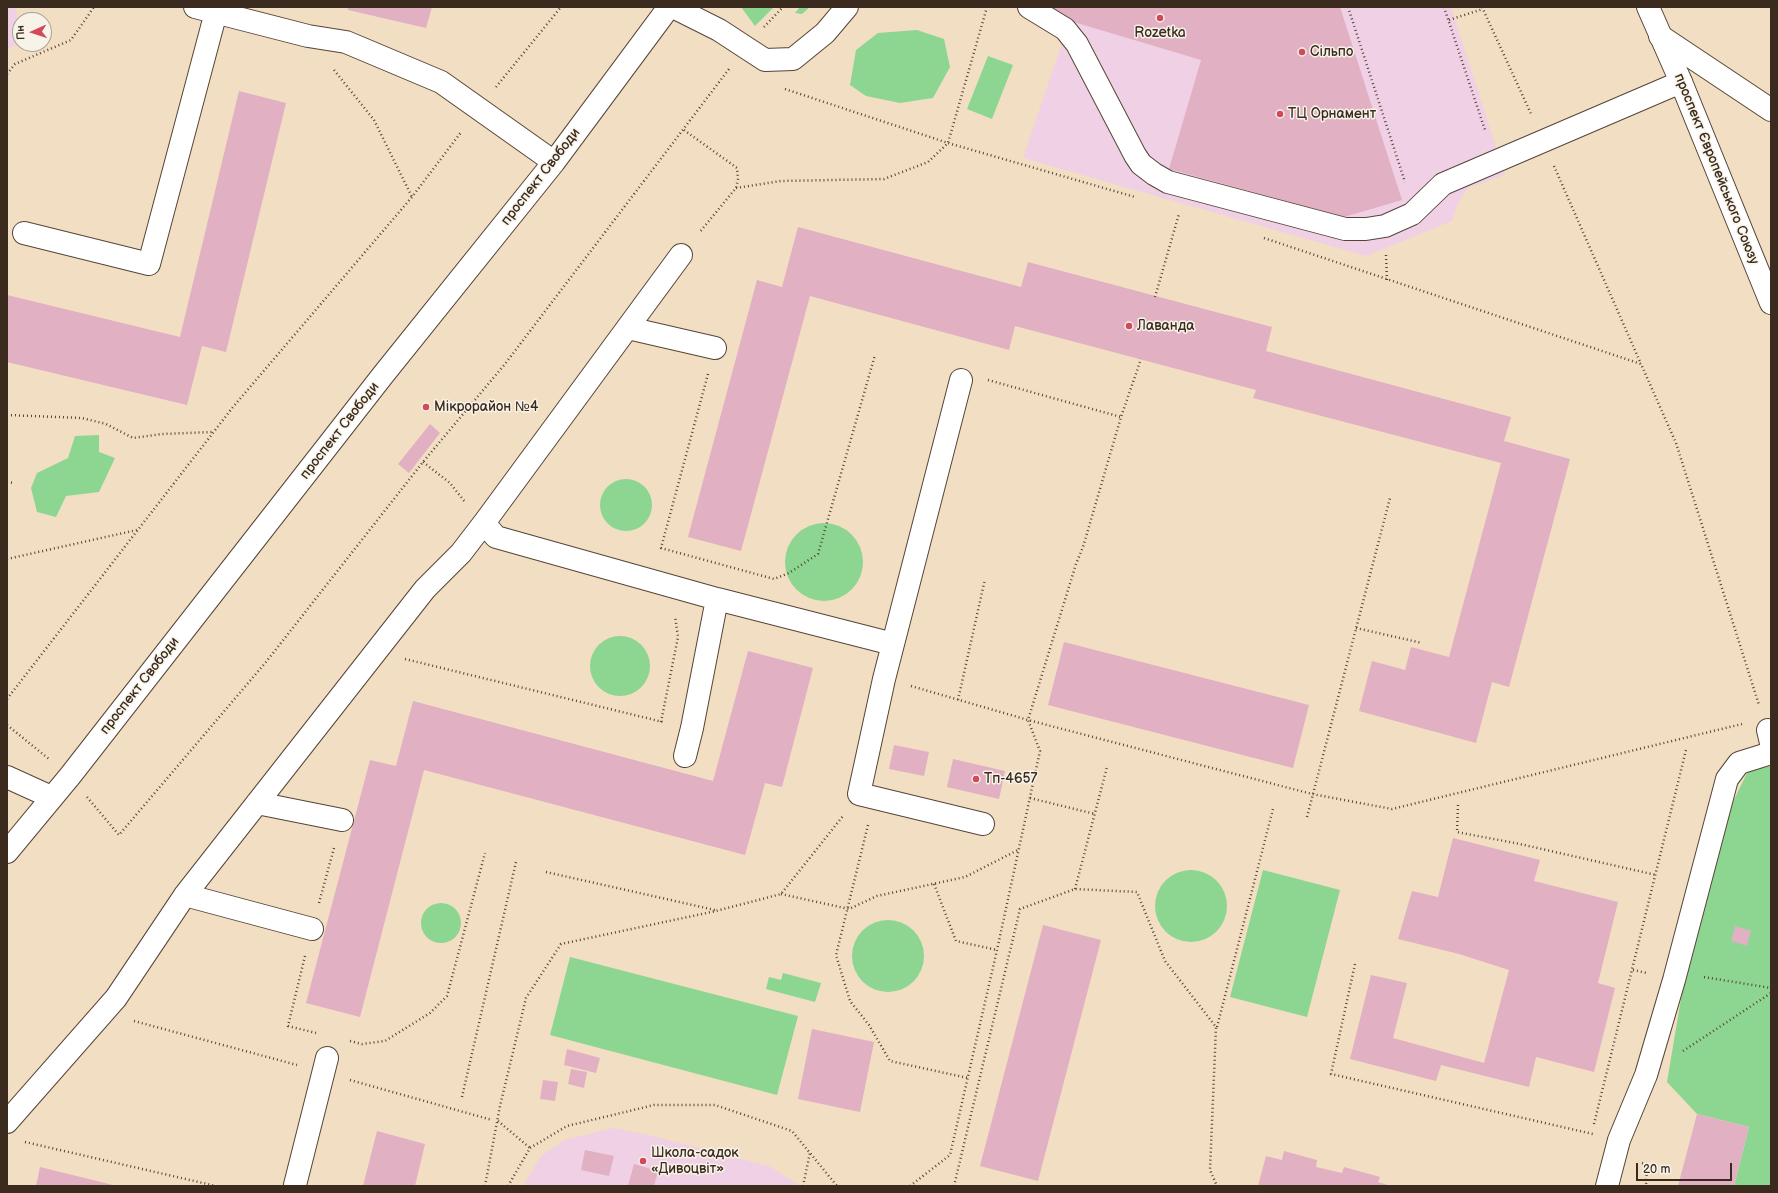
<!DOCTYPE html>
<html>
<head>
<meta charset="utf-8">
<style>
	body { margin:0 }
	#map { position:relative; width:1778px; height:1193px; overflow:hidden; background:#f2dec2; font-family:"Balsamiq Sans",sans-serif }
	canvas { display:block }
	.frame { position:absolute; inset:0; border:8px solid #3b2a1e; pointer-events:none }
	.north { position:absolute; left:12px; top:12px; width:40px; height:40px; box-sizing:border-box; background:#f7f3e8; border:1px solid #aca397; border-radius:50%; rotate:267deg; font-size:11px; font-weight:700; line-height:16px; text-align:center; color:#3b2a1e }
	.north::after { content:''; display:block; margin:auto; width:14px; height:18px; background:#d1495b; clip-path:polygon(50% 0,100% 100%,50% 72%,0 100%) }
	.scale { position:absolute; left:1636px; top:1163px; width:96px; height:18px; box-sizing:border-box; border:2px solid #3b2a1e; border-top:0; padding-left:5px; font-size:12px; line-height:14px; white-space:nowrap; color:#3b2a1e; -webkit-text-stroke:3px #f7f3e8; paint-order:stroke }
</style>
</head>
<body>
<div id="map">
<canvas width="1778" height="1193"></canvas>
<div class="frame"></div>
<div class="north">Пн</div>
<div class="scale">20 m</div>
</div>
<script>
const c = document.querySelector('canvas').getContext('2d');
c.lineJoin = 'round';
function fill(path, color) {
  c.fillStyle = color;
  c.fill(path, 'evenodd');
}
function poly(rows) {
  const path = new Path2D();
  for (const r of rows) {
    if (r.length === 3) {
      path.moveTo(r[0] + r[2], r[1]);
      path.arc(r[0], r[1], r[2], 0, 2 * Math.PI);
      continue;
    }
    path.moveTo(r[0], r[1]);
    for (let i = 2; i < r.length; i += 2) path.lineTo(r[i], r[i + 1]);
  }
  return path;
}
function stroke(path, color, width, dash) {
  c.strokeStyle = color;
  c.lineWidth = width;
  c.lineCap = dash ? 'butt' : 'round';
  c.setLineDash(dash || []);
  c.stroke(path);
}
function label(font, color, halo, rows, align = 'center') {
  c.font = font + ' "Balsamiq Sans",sans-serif';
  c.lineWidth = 3;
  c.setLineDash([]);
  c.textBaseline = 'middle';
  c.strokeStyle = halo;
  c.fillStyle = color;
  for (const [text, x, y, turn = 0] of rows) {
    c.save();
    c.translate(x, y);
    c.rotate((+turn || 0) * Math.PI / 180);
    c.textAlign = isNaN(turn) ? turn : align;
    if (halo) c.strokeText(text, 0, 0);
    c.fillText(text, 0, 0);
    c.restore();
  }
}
const built = poly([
	[7,7,16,7,19,42,7,50],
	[1008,7,1451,7,1505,175,1468,188,1457,205,1452,221,1366,256,1023,158,1064,37,1037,15],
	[613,1128,649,1135,769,1166,800,1186,523,1186,541,1156,565,1140]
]);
const green = poly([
	[741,7,774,7,755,26],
	[800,7,810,7,802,14,795,13],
	[917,30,944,39,950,67,933,98,900,103,866,96,850,85,856,50,878,33],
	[988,56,1013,65,992,119,967,109],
	[99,435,99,452,115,458,99,492,66,496,56,517,37,512,31,488,37,473,68,458,75,436],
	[626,505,26],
	[824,562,39],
	[620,666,30],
	[1771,766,1771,1186,1734,1186,1749,1127,1697,1114,1667,1082,1688,957,1730,808,1748,771],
	[1191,906,36],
	[1263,870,1340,890,1307,1017,1230,997],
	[441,923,20],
	[888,956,36],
	[570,957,798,1016,777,1095,550,1035],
	[783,973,821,983,815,1002,766,989,769,977,781,980]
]);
const building = poly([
	[348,7,432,7,426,28,348,10],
	[1046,7,1340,7,1402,200,1344,217,1169,169,1201,60,1047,14],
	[239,91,286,103,226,352,202,346,187,405,7,362,7,295,180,337],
	[798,227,1021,287,1028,262,1272,327,1266,351,1511,417,1504,441,1570,459,1509,687,1492,682,1476,743,1359,711,1372,661,1405,670,1411,647,1449,657,1501,463,1253,398,1256,390,1015,326,1009,350,810,296,741,551,688,537,757,280,782,287],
	[430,424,440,433,409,473,398,464],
	[1064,642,1309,705,1293,768,1048,705],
	[748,651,813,668,782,787,765,783,745,855,424,770,360,1017,306,1003,370,760,396,766,413,701,713,781],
	[894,745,929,752,924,776,889,769],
	[953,759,1005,771,999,799,947,787],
	[1453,838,1540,860,1534,881,1618,902,1598,983,1615,988,1594,1072,1536,1057,1529,1087,1441,1065,1436,1081,1350,1059,1371,975,1407,983,1393,1038,1484,1063,1509,970,1459,954,1398,939,1412,891,1438,897],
	[1043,925,1101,940,1038,1181,980,1166],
	[1735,926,1751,931,1747,946,1731,941],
	[812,1029,874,1042,860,1112,798,1099],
	[567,1049,600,1058,596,1073,564,1065],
	[571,1069,587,1072,584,1088,568,1084],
	[543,1080,558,1082,555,1101,540,1099],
	[1697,1114,1749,1127,1734,1186,1678,1186],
	[377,1131,425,1144,415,1186,363,1186],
	[585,1150,614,1156,609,1176,581,1170],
	[1284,1151,1317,1160,1316,1167,1342,1173,1344,1167,1380,1177,1378,1182,1391,1186,1258,1186,1266,1156,1282,1160],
	[634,1164,658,1171,654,1186,628,1186],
	[40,1167,113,1185,113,1186,36,1186]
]);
const path = poly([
	[1348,7,1405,182],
	[1444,7,1485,130],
	[1482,7,1532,116],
	[1449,20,1483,9],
	[764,27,783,7],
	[334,70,374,120,412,197],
	[7,74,15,64,71,40,94,7],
	[496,87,561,7],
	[785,89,948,143,1135,197],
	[684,130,737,168,738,179,736,188,699,233],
	[1554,166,1641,364],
	[736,188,781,181,884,179,928,162,948,143,987,7],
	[1264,238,1641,364,1676,443,1759,705],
	[1386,255,1387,280],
	[1155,297,1179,214],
	[708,374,661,548,774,579,789,573,818,554,875,355],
	[988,380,1121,417],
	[7,415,82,418,106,424,133,438,162,434,213,432],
	[423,462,450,483,465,502],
	[7,482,14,483],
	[7,559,137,530],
	[1356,628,1422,643],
	[405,659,663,722],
	[911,686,1028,720,1312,794,1392,809,1742,724],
	[7,699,233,407,412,197,462,131],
	[958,700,985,579],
	[661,722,678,637,675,616],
	[7,725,49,759],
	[87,797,119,835,266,662,423,462,505,364,729,69],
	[1030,798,1095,814],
	[1458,805,1457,832,1520,844,1656,875],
	[1307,817,1390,498],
	[868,825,836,955,850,1001,869,1025,890,1061,968,1078],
	[546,872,715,910],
	[934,884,956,941,997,950],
	[1075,889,1107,767],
	[781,894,849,909,877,896,965,877,1018,850],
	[319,903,334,848],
	[305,956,288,1026,316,1033],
	[1355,964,1331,1074,1593,1134],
	[1633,970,1647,973],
	[1704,977,1771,988],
	[134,1021,297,1065],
	[1217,1027,1273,809],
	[350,1041,362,1044,385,1041,430,1013,447,996,485,853],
	[1683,1051,1771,993],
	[350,1080,492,1120],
	[462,1097,516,862],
	[498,1121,530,1148],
	[1594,1124,1686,750],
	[25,1142,216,1186],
	[1642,1163,1647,1164,1646,1186],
	[485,1186,500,1106,526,998,561,944,716,911,781,894,843,816],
	[508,1186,530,1148,567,1126,654,1105,715,1105,792,1131,837,1186],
	[803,1186,810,1153],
	[910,1186,950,1155,997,950,1040,751,1028,720,1076,564,1083,547,1121,417,1141,359],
	[954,1186,1020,909,1075,889,1137,892,1165,961,1216,1027,1210,1170,1217,1186]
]);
const minor = poly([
	[195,7,308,36,346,42,441,82,554,162],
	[673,7,719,30,765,60,793,59,825,33,847,7],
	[1029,7,1065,29,1077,44,1135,155,1141,164,1154,174,1168,182,1345,229,1366,229,1385,226,1412,214,1443,184,1681,82],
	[1660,36,1771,110],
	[24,233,149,264,216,12],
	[628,328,715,348],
	[961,380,884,679,859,794,983,824],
	[484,523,681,255],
	[1768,730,1771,743],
	[685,756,692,728,717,599],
	[7,777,51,797],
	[257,803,342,820],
	[7,852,70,776,383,375,554,162,669,7],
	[185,895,312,929],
	[7,1122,116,998,185,895,425,589,461,553,484,523,496,537,717,599,893,644],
	[295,1185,327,1058],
	[1607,1186,1619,1140,1646,1075,1674,980,1727,779,1739,763,1771,753]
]);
const major = poly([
	[1648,7,1681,82,1771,303]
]);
const markers = [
	[1160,18,4,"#d1495b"],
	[1302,52,4,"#d1495b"],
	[1280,114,4,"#d1495b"],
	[1129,326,4,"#d1495b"],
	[426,407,4,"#d1495b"],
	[976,779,4,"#d1495b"],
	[643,1161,4,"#d1495b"]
];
const poiNames = [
	["Rozetka",1160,33,"center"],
	["Сільпо",1310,52],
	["ТЦ Орнамент",1288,114],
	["Лаванда",1137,326],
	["Мікрорайон №4",434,407],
	["Тп-4657",984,779],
	["Школа-садок",651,1153],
	["«Дивоцвіт»",651,1169]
];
const streetNames = [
	["проспект Європейського Союзу",1716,169,68],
	["проспект Свободи",541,177,-52],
	["проспект Свободи",340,431,-52],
	["проспект Свободи",140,686,-52]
];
fill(built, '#f0d0e5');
fill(green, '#8dd691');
fill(building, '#e1b0c3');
stroke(minor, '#564537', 24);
stroke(major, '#564537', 24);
stroke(path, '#564537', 2.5, [1, 3]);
stroke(minor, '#fff', 22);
stroke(major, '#fff', 22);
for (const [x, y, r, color] of markers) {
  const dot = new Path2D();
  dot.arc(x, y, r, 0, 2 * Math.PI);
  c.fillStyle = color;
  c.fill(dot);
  stroke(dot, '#f7f3e8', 1.5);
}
label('14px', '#3b2a1e', '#f7f3e8', poiNames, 'left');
label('14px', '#3b2a1e', '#f7f3e8', streetNames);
</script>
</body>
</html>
